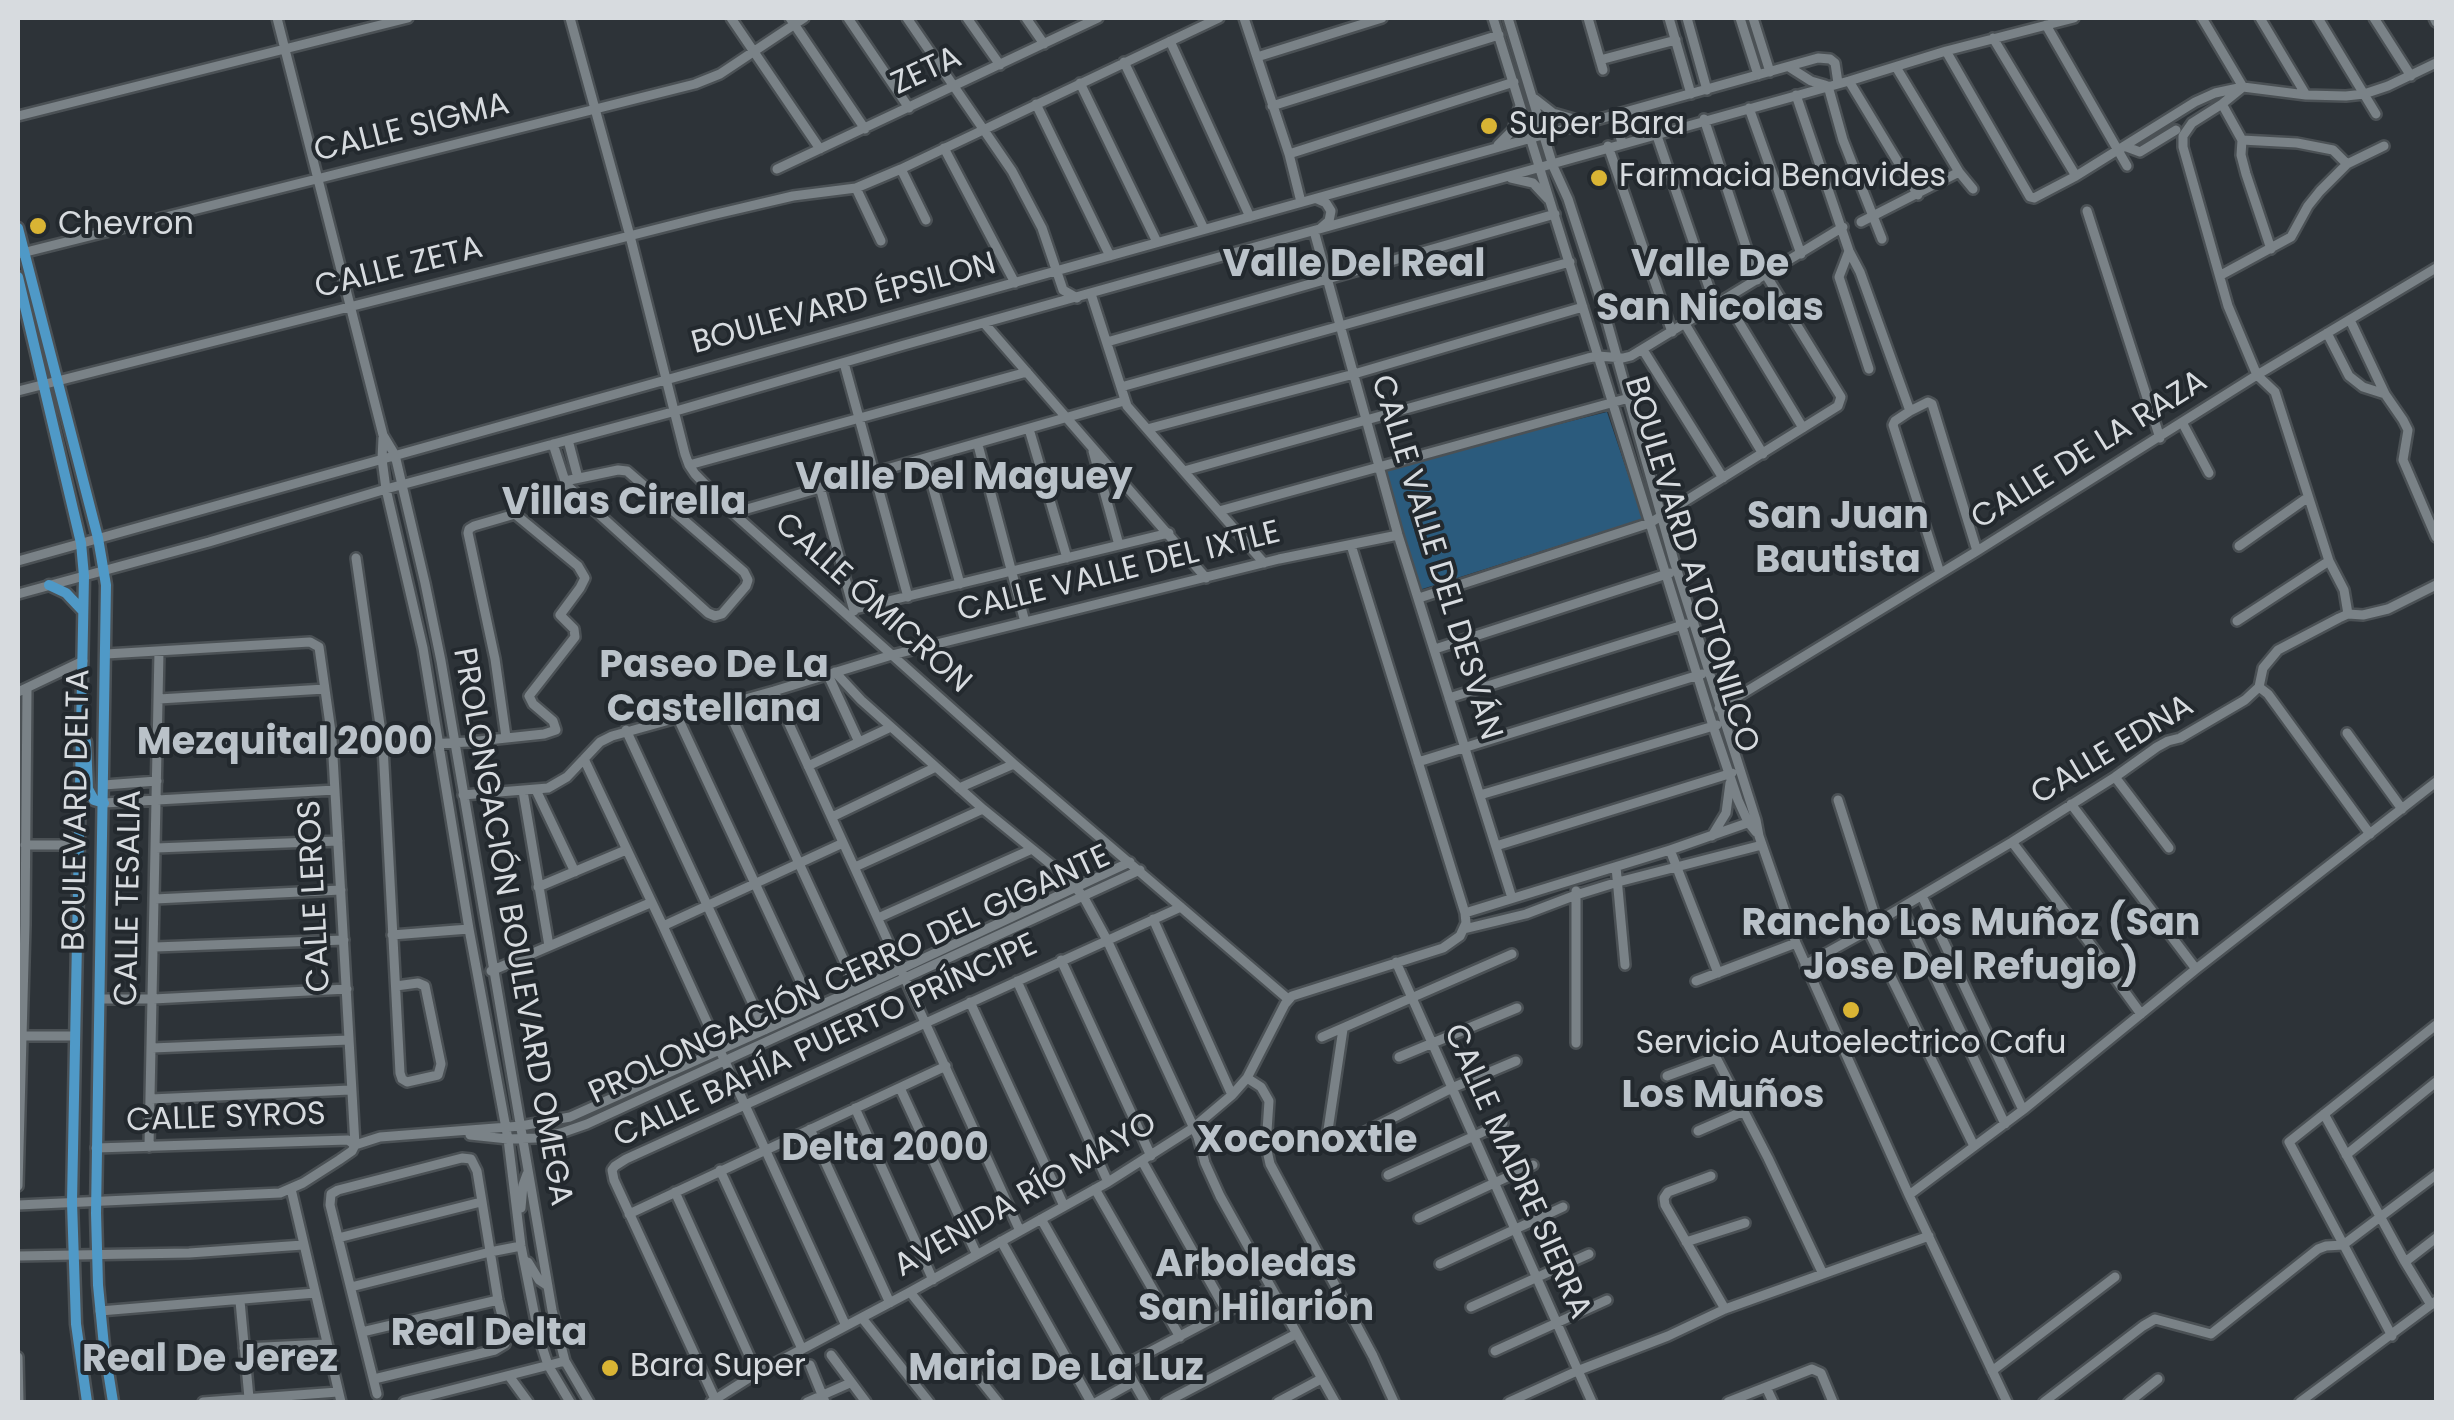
<!DOCTYPE html>
<html>
<head>
<meta charset="utf-8">
<style>
	body { margin:0 }
	#map { position:relative; width:2454px; height:1420px; overflow:hidden; background:#2d3338; font-family:Poppins,sans-serif }
	canvas { display:block }
	.frame { position:absolute; inset:0; border:20px solid #d7dbdf; pointer-events:none }
</style>
</head>
<body>
<div id="map">
<canvas width="2454" height="1420"></canvas>
<div class="frame"></div>
</div>
<script>
const c = document.querySelector('canvas').getContext('2d');
c.lineJoin = 'round';
function fill(path, color) {
  c.fillStyle = color;
  c.fill(path, 'evenodd');
}
function poly(rows) {
  const path = new Path2D();
  for (const r of rows) {
    path.moveTo(r[0], r[1]);
    for (let i = 2; i < r.length; i += 2) path.lineTo(r[i], r[i + 1]);
  }
  return path;
}
function stroke(path, color, width, dash) {
  c.strokeStyle = color;
  c.lineWidth = width;
  c.lineCap = dash ? 'butt' : 'round';
  c.setLineDash(dash || []);
  c.stroke(path);
}
function label(font, color, halo, rows, align = 'center') {
  c.font = font + ' Poppins,sans-serif';
  c.lineWidth = 8;
  c.setLineDash([]);
  c.textBaseline = 'middle';
  c.strokeStyle = halo;
  c.fillStyle = color;
  for (const [text, x, y, turn = 0] of rows) {
    c.save();
    c.translate(x, y);
    c.rotate((+turn || 0) * Math.PI / 180);
    c.textAlign = isNaN(turn) ? turn : align;
    if (halo) c.strokeText(text, 0, 0);
    c.fillText(text, 0, 0);
    c.restore();
  }
}
const green = poly([
	[1607,412,1643,519,1419,590,1384,468]
]);
const minor = poly([
	[277,18,383,435,395,455,425,583,441,661,552,1310,565,1361,589,1402],
	[570,18,630,236,685,454,689,465,695,474,733,513,1014,764,1288,999],
	[731,18,820,149],
	[790,18,865,129],
	[848,18,909,108],
	[907,18,1012,171,1042,228,1063,290,1077,298],
	[967,18,1000,65],
	[1026,18,1044,44],
	[1244,18,1289,154,1301,202],
	[1493,18,1713,726,1738,800,1748,822,1756,832],
	[1508,18,1553,166,1568,199,1602,304,1674,561,1756,820,1759,836,1796,943,1909,1195,2007,1402],
	[1588,18,1603,70],
	[1669,18,1691,94],
	[1687,18,1707,90],
	[1740,18,1758,75],
	[1753,18,1770,72],
	[2202,18,2243,87,2222,104,2192,123,2183,136,2183,147,2228,306,2257,375,2275,392,2329,561,2344,590,2348,614],
	[2260,18,2306,95],
	[2318,18,2376,114],
	[2374,18,2411,76],
	[2434,18,2436,22],
	[2046,25,2127,166],
	[1993,38,2076,176],
	[1170,41,1250,217],
	[1946,51,2030,197,2034,198,2076,176,2195,102,2215,93,2243,87,2306,95,2346,96,2364,94,2388,86,2436,63],
	[1257,57,1382,18],
	[1600,60,1676,40],
	[1124,62,1204,229],
	[1789,67,1811,81,1825,85],
	[1896,67,1959,172,1973,189],
	[1849,81,1918,195],
	[1080,83,1157,242],
	[1828,86,1843,140,1882,239],
	[1796,95,1849,251,1860,272,1910,411],
	[1535,99,1553,113,1584,122],
	[1036,104,1110,256],
	[2222,104,2242,140,2297,143,2333,150,2347,164],
	[1272,106,1499,35],
	[1749,108,1801,254],
	[18,116,408,18],
	[1704,119,1757,280],
	[1656,133,1715,305],
	[2242,140,2241,155,2246,174,2271,249],
	[1622,143,1617,125,1622,119,1630,116],
	[1498,145,1513,130,1519,108],
	[1608,146,1672,332],
	[2124,146,2140,152,2176,130],
	[944,148,1015,283],
	[1289,154,1514,82],
	[777,169,1098,18],
	[901,169,926,220],
	[1511,178,1533,183,1548,199],
	[856,188,881,241],
	[1317,199,1326,203,1331,211,1329,221,1321,228],
	[2087,211,2160,438],
	[1861,222,1959,172],
	[1314,231,1398,535,1512,898],
	[1849,251,1839,277,1869,369],
	[18,254,695,84,720,74,804,18],
	[2221,275,2291,237,2308,206,2320,191,2347,164,2384,146],
	[1091,294,1127,406,1264,563],
	[1725,299,1803,428],
	[2350,320,2385,394],
	[984,323,1206,578],
	[1685,324,1763,454],
	[2327,333,2349,376,2363,387,2385,394,2403,420,2408,430,2403,460,2436,537],
	[1107,342,1555,214],
	[1643,350,1723,478],
	[844,363,908,597],
	[1121,387,1570,262],
	[18,391,712,215,793,196,856,188,901,169,1219,18],
	[2183,424,2209,473],
	[1029,429,1067,558],
	[1147,429,1354,374,1583,307],
	[383,438,382,459,386,489,423,648,469,929,508,1139,521,1246,539,1337,548,1365,570,1402],
	[568,440,578,478],
	[553,444,565,481,569,487,708,613,715,616,722,614,746,586,748,580,744,572,627,471,618,470,565,481],
	[978,445,1025,622],
	[1093,451,1119,545],
	[925,459,960,584],
	[689,465,1027,372],
	[1184,471,1588,358,1598,356,1623,358,1631,356,1843,227],
	[820,487,854,611],
	[1219,511,1629,398],
	[733,513,1124,401],
	[2239,546,2307,498],
	[356,558,383,746,400,1073,402,1079,407,1082,438,1075,441,1064,425,986,418,983,396,986],
	[18,561,1818,58,1830,59,1835,63,1838,83],
	[1940,573,1893,425,1895,421,1910,411,1928,402,1932,404,1977,551],
	[18,594,209,542,386,489,676,411,904,345,1849,81,1946,51,2074,18],
	[1419,598,1650,523,1838,406,1841,397,1766,275],
	[855,609,1169,533],
	[2237,621,2329,561],
	[1435,649,1670,573],
	[835,672,861,700,983,809,1064,875,1083,896,1107,940,1198,1137,1205,1163,1220,1196,1335,1402],
	[828,675,859,742],
	[2259,687,2268,694,2370,834],
	[774,691,1020,1231],
	[18,692,83,661],
	[1449,698,1686,624],
	[159,699,325,689],
	[725,703,857,989],
	[1719,708,1977,551,2257,375,2436,268],
	[677,716,813,1008],
	[626,730,765,1030],
	[2347,733,2402,809],
	[383,746,469,742,544,734,556,730,553,721,533,704,529,696,575,637,574,629,560,615,580,588,585,578,578,566,515,514,474,526,469,529,468,533,495,659,506,737],
	[158,748,332,739],
	[584,759,663,926,846,1326],
	[1418,762,1702,674],
	[808,766,891,727],
	[2115,777,2169,848],
	[104,785,157,781],
	[959,788,1014,764],
	[536,790,575,872],
	[523,791,549,946],
	[463,795,548,788,567,777,600,742,612,736,774,691,892,655,1279,559,1398,535],
	[1480,795,1717,725],
	[1838,800,1877,922],
	[104,803,335,790],
	[2071,804,2196,969],
	[832,817,936,767],
	[1712,836,1726,813,1730,783],
	[2012,842,2088,941,2141,1014],
	[25,845,79,845],
	[1496,846,1732,773],
	[156,848,338,841],
	[1670,850,1718,973],
	[855,867,983,809],
	[1616,867,1625,965],
	[538,887,626,850],
	[1576,891,1576,1043],
	[1922,896,2023,1110],
	[155,899,341,890],
	[1902,908,2005,1124],
	[1465,913,1670,850,1753,821],
	[878,918,1030,850],
	[1153,919,1232,1095],
	[663,926,843,843],
	[1464,929,1526,914,1576,895,1618,882,1762,845],
	[1868,930,1974,1146],
	[392,935,469,929],
	[155,947,344,940],
	[1061,960,1151,1156],
	[1396,962,1592,1402],
	[1805,965,1868,930,1877,922,2012,842,2115,777,2157,747,2168,741,2180,738,2245,700,2259,687,2263,668,2278,650,2339,618,2348,614,2363,615,2388,609,2436,585],
	[491,971,650,903],
	[1017,981,1108,1182],
	[1696,981,1796,943],
	[100,999,153,999,347,989],
	[970,1002,1064,1206],
	[22,1036,75,1036],
	[1322,1037,1512,954],
	[1709,1044,1768,1158,1823,1274],
	[152,1048,349,1040],
	[1399,1057,1517,1008],
	[1667,1076,1716,1058],
	[1247,1078,1261,1087,1269,1101,1266,1146,1270,1164,1373,1356,1394,1402],
	[900,1088,977,1255],
	[151,1099,350,1090],
	[855,1108,933,1280],
	[2324,1114,2405,1262,2431,1305],
	[810,1129,890,1303],
	[1328,1130,1343,1029],
	[1698,1131,1744,1111],
	[1363,1133,1452,1088,1516,1061],
	[470,1135,508,1139,536,1138,561,1133,587,1124,1140,870],
	[149,1147,159,651],
	[96,1148,348,1140,355,1145,332,739,319,647,310,642,106,654],
	[2346,1155,2436,1082],
	[1142,1161,1227,1312],
	[720,1170,802,1349],
	[1388,1175,1503,1123],
	[1711,1176,1668,1192,1664,1198,1665,1205,1725,1309],
	[18,1186,25,925,27,688],
	[291,1189,341,1402],
	[1095,1189,1180,1337],
	[675,1192,757,1373],
	[1909,1195,2023,1110,2196,969,2436,782],
	[18,1205,280,1193,303,1183,339,1160,352,1151,355,1145,380,1137,521,1126,570,1117,901,969,1130,862],
	[521,1208,523,1185,527,1174],
	[629,1214,946,1066],
	[1419,1218,1533,1165],
	[1041,1219,1145,1402],
	[338,1238,481,1202],
	[1001,1241,1091,1402],
	[1686,1242,1745,1223],
	[18,1256,189,1253,303,1245],
	[528,1262,539,1280,548,1286],
	[2405,1262,2436,1238],
	[1440,1264,1563,1207],
	[351,1287,490,1252,521,1246],
	[910,1292,998,1402],
	[240,1301,249,1398],
	[1471,1307,1589,1254],
	[100,1311,315,1293],
	[862,1318,929,1402],
	[362,1332,498,1300],
	[2392,1336,2289,1142,2436,1025],
	[244,1348,326,1344],
	[1495,1351,1607,1300],
	[831,1355,866,1402],
	[18,1357,19,1402],
	[810,1365,825,1402],
	[1125,1365,1271,1288],
	[1992,1371,2115,1277],
	[509,1376,528,1402],
	[374,1379,495,1350,505,1344,507,1336,498,1300,477,1171,471,1159,462,1158,338,1190,331,1194,330,1205,377,1394],
	[1766,1387,1773,1402],
	[715,1399,614,1180,612,1170,615,1166,626,1159,1181,907],
	[203,1402,338,1392],
	[404,1402,565,1361],
	[711,1402,757,1373,910,1292,1108,1182,1193,1128,1232,1095,1247,1078,1285,1004,1292,996,1443,948,1460,936,1466,923,1465,913,1351,545],
	[807,1402,850,1383],
	[1097,1402,1133,1382],
	[1166,1402,1296,1334],
	[1278,1402,1321,1379],
	[1509,1402,1577,1371,1668,1336,1725,1309,1929,1236],
	[1728,1402,1812,1369,1821,1373,1833,1402],
	[2044,1402,2143,1326,2155,1319,2211,1334,2318,1249,2326,1246,2343,1245,2436,1175],
	[2129,1402,2158,1379],
	[2300,1402,2436,1301]
]);
const major = poly([
	[18,228,98,538,106,585,96,1213,98,1285,104,1346,113,1402],
	[18,277,81,543,84,576,72,1202,76,1324,87,1402],
	[49,585,66,593,83,611],
	[86,742,88,789,94,800,104,803]
]);
const markers = [
	[1489,126,10,"#d9b434"],
	[1599,178,10,"#d9b434"],
	[38,226,10,"#d9b434"],
	[1851,1010,10,"#d9b434"],
	[610,1368,10,"#d9b434"]
];
const streetNames = [
	["ZETA",927,72,-25],
	["CALLE SIGMA",412,129,-14],
	["CALLE ZETA",399,269,-14],
	["BOULEVARD ÉPSILON",844,305,-15],
	["CALLE DE LA RAZA",2090,451,-32],
	["CALLE VALLE DEL DESVÁN",1435,558,73],
	["BOULEVARD ATOTONILCO",1690,565,73],
	["CALLE VALLE DEL IXTLE",1119,573,-14],
	["CALLE ÓMICRON",872,604,42],
	["CALLE EDNA",2113,751,-31],
	["BOULEVARD DELTA",78,810,-89],
	["CALLE LEROS",316,896,-93],
	["CALLE TESALIA",130,898,-89],
	["PROLONGACIÓN BOULEVARD OMEGA",511,927,80],
	["PROLONGACIÓN CERRO DEL GIGANTE",850,976,-25],
	["CALLE BAHÍA PUERTO PRÍNCIPE",826,1042,-25],
	["CALLE SYROS",226,1119,-2],
	["CALLE MADRE SIERRA",1516,1172,66],
	["AVENIDA RÍO MAYO",1026,1196,-30]
];
const poiNames = [
	["Super Bara",1509,126],
	["Farmacia Benavides",1619,178],
	["Chevron",58,226],
	["Servicio Autoelectrico Cafu",1851,1045,"center"],
	["Bara Super",630,1368]
];
const quarterNames = [
	["Valle Del Real",1354,266],
	["Valle De",1710,266],
	["San Nicolas",1710,310],
	["Valle Del Maguey",964,479],
	["Villas Cirella",624,504],
	["San Juan",1838,518],
	["Bautista",1838,562],
	["Paseo De La",714,667],
	["Castellana",714,711],
	["Mezquital 2000",285,744],
	["Rancho Los Muñoz (San",1971,925],
	["Jose Del Refugio)",1971,969],
	["Los Muños",1723,1097],
	["Xoconoxtle",1307,1142],
	["Delta 2000",885,1150],
	["Arboledas",1256,1266],
	["San Hilarión",1256,1310],
	["Real Delta",489,1335],
	["Real De Jerez",210,1361],
	["Maria De La Luz",1056,1370]
];
fill(green, '#2b5b7d');
stroke(minor, '#4b5155', 14);
stroke(major, '#4b5155', 15);
stroke(minor, '#7a8287', 9);
stroke(major, '#4f99c7', 10);
for (const [x, y, r, color] of markers) {
  const dot = new Path2D();
  dot.arc(x, y, r, 0, 2 * Math.PI);
  c.fillStyle = color;
  c.fill(dot);
  stroke(dot, '#23292e', 4);
}
label('32px', '#d7dbdf', '#23292e', streetNames);
label('32px', '#d7dbdf', '#23292e', poiNames, 'left');
label('bold 38px', '#bac2c9', '#23292e', quarterNames);
</script>
</body>
</html>
